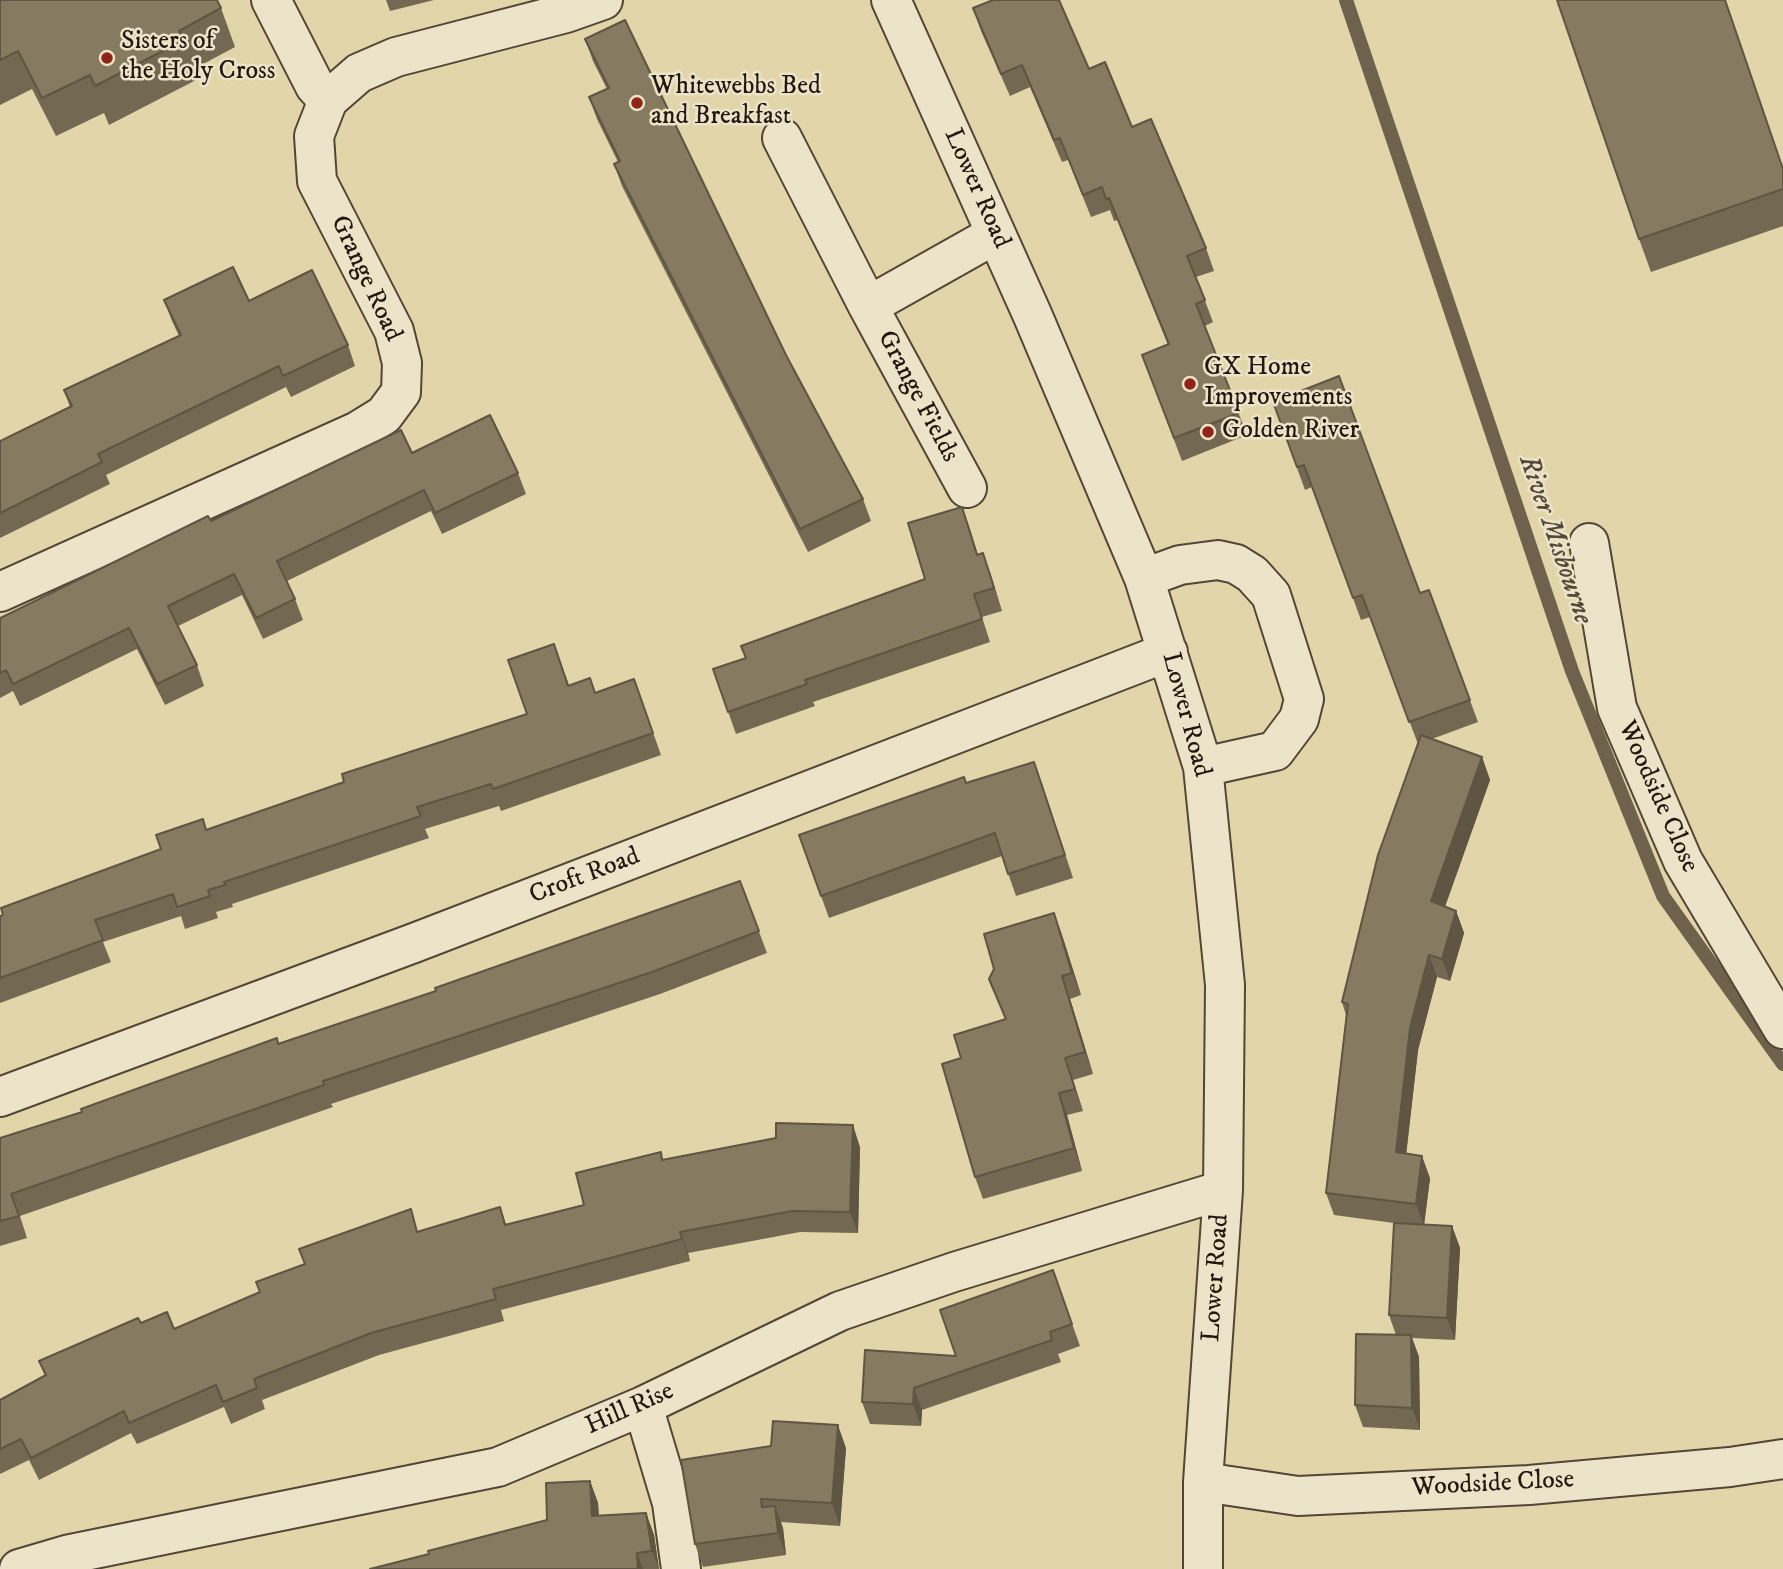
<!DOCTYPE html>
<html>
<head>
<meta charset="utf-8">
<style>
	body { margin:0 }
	canvas { display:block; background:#e2d5aa }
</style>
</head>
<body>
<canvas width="1783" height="1569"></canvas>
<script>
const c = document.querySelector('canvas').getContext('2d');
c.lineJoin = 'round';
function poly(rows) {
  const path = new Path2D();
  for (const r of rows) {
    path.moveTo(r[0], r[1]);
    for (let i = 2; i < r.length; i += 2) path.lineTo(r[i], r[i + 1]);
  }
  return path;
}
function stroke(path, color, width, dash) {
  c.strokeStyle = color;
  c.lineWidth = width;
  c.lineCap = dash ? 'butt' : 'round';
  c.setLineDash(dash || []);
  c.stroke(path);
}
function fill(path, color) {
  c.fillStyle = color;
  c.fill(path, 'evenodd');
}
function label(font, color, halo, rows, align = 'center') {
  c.font = font + ' "IM FELL DW Pica",serif';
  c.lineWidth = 5;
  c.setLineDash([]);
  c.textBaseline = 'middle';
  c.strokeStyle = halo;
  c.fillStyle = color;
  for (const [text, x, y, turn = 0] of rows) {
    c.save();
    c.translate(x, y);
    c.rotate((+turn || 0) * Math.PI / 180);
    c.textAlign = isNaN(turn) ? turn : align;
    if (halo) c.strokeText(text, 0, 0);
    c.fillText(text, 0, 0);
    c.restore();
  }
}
const stream = poly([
	[1346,0,1572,671,1663,896,1783,1064]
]);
const minor = poly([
	[271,0,315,86,328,100],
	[891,0,1032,314,1144,578,1203,767,1225,985,1223,1190,1203,1482,1203,1569],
	[782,138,868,306,967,488],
	[868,306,996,234],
	[1589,543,1617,708,1683,861,1783,1029],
	[1144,578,1180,565,1218,560,1236,564,1252,574,1271,595,1304,699,1299,719,1275,751,1203,767],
	[0,592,358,431,384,415,401,392,402,363,394,331,317,181,314,136,328,100,359,73,396,57,566,13,603,0],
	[0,1097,414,943,1168,652],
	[643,1406,672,1503,681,1569],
	[1203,1482,1298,1496,1529,1485,1730,1467,1783,1459],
	[19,1569,70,1554,498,1467,643,1406,840,1311,954,1272,1223,1190]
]);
const wall = poly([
	[0,0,221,8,235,47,194,69,198,79,109,125,104,113,56,136,32,89,0,105],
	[386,0,434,0,390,11],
	[1725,0,1783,168,1783,226,1651,272,1639,239],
	[973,8,1089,69,1132,127,1206,248,1214,271,1196,277,1213,322,1205,326,1247,435,1182,461,1142,355,1168,345,1118,220,1114,221,1110,210,1091,217,1068,160,1062,162,1030,87,1010,96,981,31],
	[585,39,786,355,863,499,871,521,808,552,622,186,614,164,618,162,597,119,589,97,607,89,593,61],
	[164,300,249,301,348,345,355,366,291,397,286,387,106,475,110,484,0,538,0,441,70,407,64,390,179,336,172,321],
	[1273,402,1420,593,1429,590,1478,722,1432,739,1482,757,1490,780,1445,907,1456,911,1464,933,1450,981,1437,977,1418,1050,1406,1154,1430,1178,1424,1224,1452,1226,1460,1248,1455,1340,1412,1338,1419,1357,1420,1430,1363,1427,1355,1405,1396,1335,1389,1315,1394,1223,1334,1215,1326,1193,1346,1015,1342,1002,1418,744,1370,617,1361,620,1312,487,1305,490],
	[412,453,518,473,526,494,442,534,431,511,287,581,295,599,303,620,263,639,242,595,178,626,197,665,204,686,165,705,137,649,20,706,13,691,0,698,0,618,211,521],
	[962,507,978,555,983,553,1002,611,982,617,990,642,813,702,815,706,736,734,713,669,746,658,925,579],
	[554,644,569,685,595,693,634,679,661,755,501,811,499,806,425,829,429,838,232,904,233,907,216,912,218,918,185,929,181,916,103,942,111,962,0,1003,0,916,207,830,344,782,527,714],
	[1034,762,1073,878,1016,896,1002,856,829,918,799,835],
	[740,881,767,953,660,994,331,1104,333,1107,20,1216,27,1238,0,1246,0,1138,82,1112,279,1043,436,991],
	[1054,913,1062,935,1081,995,1070,999,1093,1074,1073,1080,1083,1111,1067,1115,1082,1171,983,1199,975,1177,961,1058,1005,1019,989,979],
	[860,1147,858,1233,800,1232,688,1253,690,1261,501,1310,504,1321,379,1355,262,1400,265,1409,231,1424,224,1407,137,1444,131,1433,39,1480,29,1460,0,1474,0,1400,45,1376,39,1361,141,1323,174,1329,260,1293,256,1282,500,1207,506,1224,584,1205,661,1152,663,1159],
	[1053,1270,1080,1346,1058,1354,1061,1362,922,1410,921,1426,870,1424,862,1402,956,1356],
	[846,1448,840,1526,781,1522,783,1528,786,1555,703,1567,695,1544,681,1460],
	[590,1481,598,1503,599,1516,646,1513,654,1535,659,1569,370,1569,429,1554,547,1520]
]);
const shadedWall = poly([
	[962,507,970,529,985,578,977,555],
	[983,553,991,575,1002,611,994,588],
	[1482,757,1490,780,1439,923,1431,901],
	[1034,762,1042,784,1073,878,1065,855],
	[1456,911,1464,933,1450,981,1442,959],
	[1054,913,1062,935,1081,995,1072,973],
	[1429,955,1437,977,1418,1050,1404,1174,1396,1152,1410,1028],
	[1062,976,1070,999,1093,1074,1085,1052],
	[1065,1058,1073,1080,1083,1111,1075,1089],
	[1059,1093,1067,1115,1082,1171,1074,1148],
	[853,1125,860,1147,858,1233,850,1212],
	[1422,1156,1430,1178,1424,1226,1416,1204],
	[1452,1226,1460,1248,1455,1340,1447,1318],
	[680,1232,688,1253,690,1261,682,1239],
	[1411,1335,1419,1357,1420,1430,1412,1408],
	[914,1388,922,1410,921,1426,913,1404],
	[838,1425,846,1448,840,1526,832,1503],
	[590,1481,598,1503,600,1538,592,1516],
	[775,1506,783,1528,786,1555,778,1533],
	[646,1513,654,1535,659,1569,652,1551],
	[637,1553,643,1569,638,1569]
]);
const building = poly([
	[0,0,217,0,221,8,179,31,184,40,95,86,90,75,42,98,18,51,0,60,0,0],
	[993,0,1059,0,1089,69,1105,62,1132,127,1151,119,1206,248,1187,256,1205,300,1196,304,1239,413,1174,438,1142,355,1169,344,1109,198,1106,199,1102,187,1083,195,1060,138,1054,140,1022,65,1001,74,973,8,993,0],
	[1557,0,1725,0,1783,169,1783,189,1639,239,1557,0],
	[625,20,786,355,863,499,800,529,614,164,620,161,589,97,609,88,585,39,625,20],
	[233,267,249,301,312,270,348,345,283,376,279,366,98,454,102,462,0,513,0,441,72,406,64,390,181,335,164,300,233,267],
	[1339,376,1420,593,1429,590,1470,700,1409,722,1362,595,1353,598,1304,465,1297,467,1273,402,1339,376],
	[490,415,518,473,435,513,424,490,277,561,295,599,256,618,234,574,168,606,197,665,157,684,129,628,13,684,6,670,0,673,0,618,208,516,211,521,401,430,412,453,490,415],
	[962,507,977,555,983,553,994,588,974,594,982,619,805,680,807,684,728,712,713,669,746,658,741,646,925,579,908,523,962,507],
	[554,644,568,686,590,678,595,693,634,679,653,733,493,789,491,784,417,807,421,816,224,882,225,885,208,890,210,896,177,907,173,894,95,920,103,940,0,978,0,916,3,915,1,908,161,849,156,835,203,819,206,830,344,782,342,774,527,714,508,660,554,644],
	[1421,735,1482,757,1431,901,1456,911,1442,959,1429,955,1410,1028,1396,1152,1422,1156,1416,1204,1326,1193,1348,1004,1342,1002,1378,855,1421,735],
	[1034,762,1065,855,1008,874,995,833,821,896,799,835,964,777,966,783,1034,762],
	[740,881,759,931,652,972,323,1081,324,1085,11,1194,19,1216,0,1221,0,1138,82,1112,81,1109,277,1038,278,1044,436,991,435,988,740,881],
	[1054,913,1072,973,1062,976,1085,1052,1065,1058,1075,1089,1059,1093,1074,1148,975,1177,942,1064,961,1058,954,1035,1006,1019,989,979,994,969,984,934,1054,913],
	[776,1123,853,1125,850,1212,792,1211,680,1232,682,1239,493,1289,496,1299,371,1333,254,1379,257,1388,223,1402,216,1385,129,1423,124,1411,31,1458,21,1439,0,1449,0,1400,46,1375,39,1361,138,1318,141,1323,167,1312,174,1329,260,1292,256,1282,305,1264,299,1249,411,1209,417,1232,500,1207,505,1225,584,1205,576,1173,661,1152,662,1160,776,1138,776,1123],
	[1394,1223,1452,1226,1447,1318,1389,1315,1394,1223],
	[1053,1270,1072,1324,1050,1332,1052,1340,914,1388,913,1404,862,1402,865,1350,956,1356,940,1310,1053,1270],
	[1356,1334,1411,1335,1412,1408,1355,1405,1356,1334],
	[773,1421,838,1425,832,1503,761,1499,762,1507,775,1506,778,1533,695,1544,681,1460,771,1446,773,1421],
	[590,1481,592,1516,646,1513,652,1551,637,1553,638,1569,370,1569,429,1554,428,1551,547,1520,546,1483,590,1481]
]);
const markers = [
	[107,58,7,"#8f2418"],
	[637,103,7,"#8f2418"],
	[1190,384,7,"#8f2418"],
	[1208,432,7,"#8f2418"]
];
const poiNames = [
	["Sisters of",121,43],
	["the Holy Cross",121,73],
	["Whitewebbs Bed",651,88],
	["and Breakfast",651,118],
	["GX Home",1204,369],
	["Improvements",1204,399],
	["Golden River",1222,432]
];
const streetNames = [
	["Lower Road",976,189,66],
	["Grange Road",365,279,65],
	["Grange Fields",917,397,62],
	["Lower Road",1185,715,75],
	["Woodside Close",1657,797,66],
	["Croft Road",585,877,-21],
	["Lower Road",1217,1278,-86],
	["Hill Rise",630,1410,-24],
	["Woodside Close",1493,1485,-3]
];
const waterNames = [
	["River Misbourne",1554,540,71]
];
stroke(stream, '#6f624d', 14);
stroke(minor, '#534636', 42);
stroke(minor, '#ece4c8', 38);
fill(wall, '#736953');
fill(shadedWall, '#5e5543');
fill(building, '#867a60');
stroke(building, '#5e5543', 2);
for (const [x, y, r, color] of markers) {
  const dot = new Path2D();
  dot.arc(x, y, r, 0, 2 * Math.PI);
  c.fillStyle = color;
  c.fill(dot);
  stroke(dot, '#ece4c8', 2.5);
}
label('26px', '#231710', '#ece4c8', poiNames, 'left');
label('26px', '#231710', '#ece4c8', streetNames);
label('italic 28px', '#554939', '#ece4c8', waterNames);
</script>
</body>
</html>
